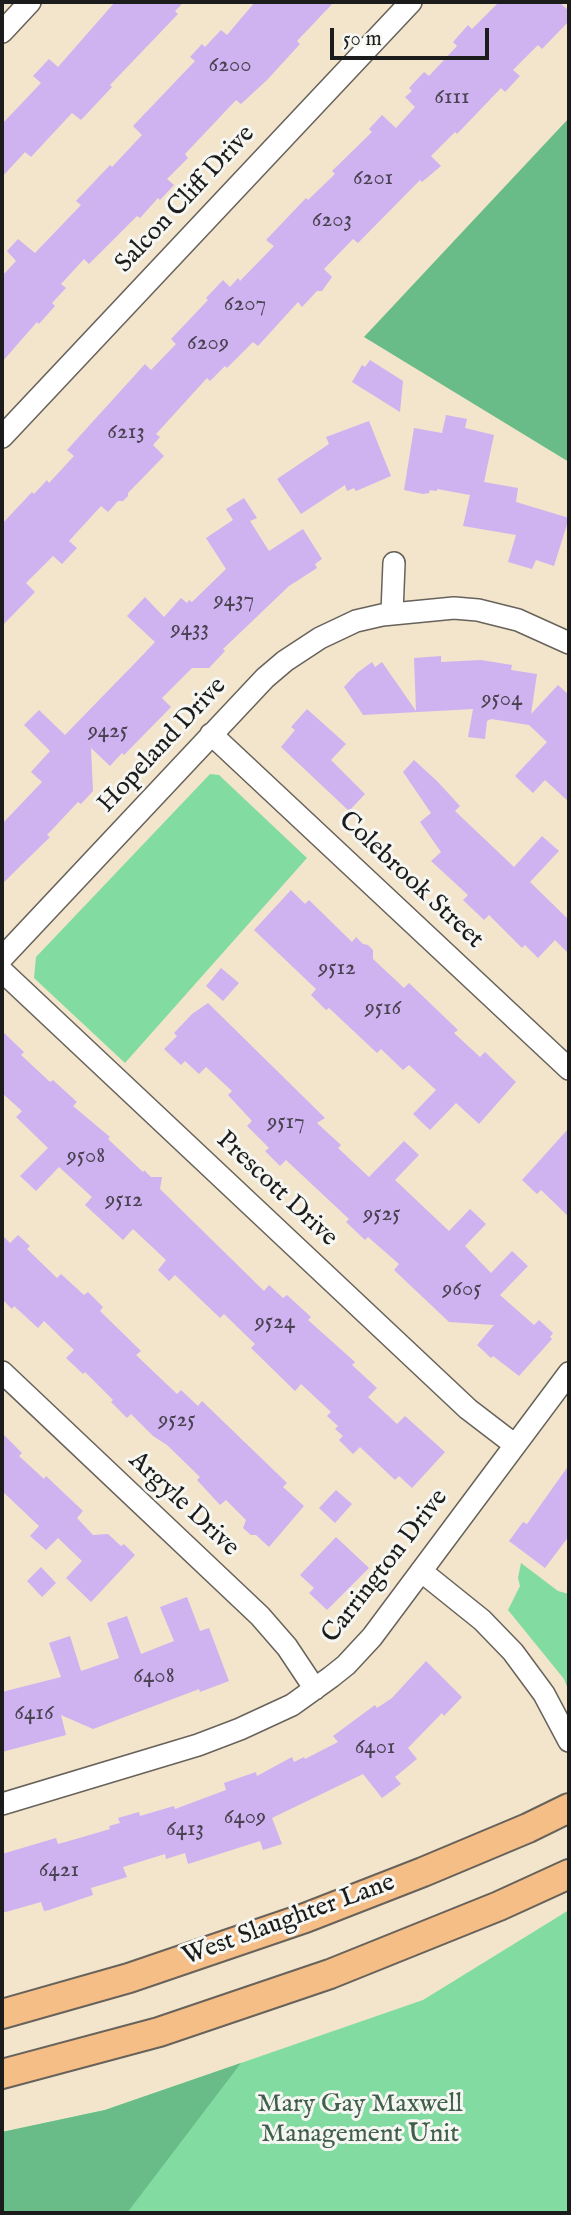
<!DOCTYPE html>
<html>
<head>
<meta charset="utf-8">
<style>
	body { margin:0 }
	#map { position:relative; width:571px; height:2215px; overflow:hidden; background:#f3e4cc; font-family:"IM FELL English",serif }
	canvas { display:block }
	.frame { position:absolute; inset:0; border:4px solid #1c1c1c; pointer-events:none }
	.scale { position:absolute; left:330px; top:28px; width:159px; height:32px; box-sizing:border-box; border:4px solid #1c1c1c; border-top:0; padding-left:9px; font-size:21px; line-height:24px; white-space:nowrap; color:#1c1c1c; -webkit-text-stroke:5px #f6f6f2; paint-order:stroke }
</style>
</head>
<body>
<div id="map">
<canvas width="571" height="2215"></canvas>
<div class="frame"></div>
<div class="scale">50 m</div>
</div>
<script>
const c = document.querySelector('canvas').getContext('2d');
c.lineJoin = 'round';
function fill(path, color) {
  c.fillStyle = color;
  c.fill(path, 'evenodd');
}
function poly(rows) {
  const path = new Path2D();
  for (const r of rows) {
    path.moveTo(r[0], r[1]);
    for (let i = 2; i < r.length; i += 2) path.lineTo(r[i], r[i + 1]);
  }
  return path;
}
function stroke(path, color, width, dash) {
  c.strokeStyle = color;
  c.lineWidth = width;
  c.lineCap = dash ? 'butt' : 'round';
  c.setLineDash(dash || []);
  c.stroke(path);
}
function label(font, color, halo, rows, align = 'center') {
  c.font = font + ' "IM FELL English",serif';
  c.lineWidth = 6;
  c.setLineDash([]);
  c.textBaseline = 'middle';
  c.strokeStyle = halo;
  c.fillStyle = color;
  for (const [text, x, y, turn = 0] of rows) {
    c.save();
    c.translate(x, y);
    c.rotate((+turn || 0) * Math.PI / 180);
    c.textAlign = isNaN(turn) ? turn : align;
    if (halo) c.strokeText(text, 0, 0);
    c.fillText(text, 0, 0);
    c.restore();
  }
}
const green = poly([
	[210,774,219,775,307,858,125,1063,34,978,36,957],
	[521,1563,558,1591,569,1594,569,1692,564,1679,508,1610,520,1586,518,1578],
	[569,1910,569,2213,2,2213,2,2132,105,2110,423,2000]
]);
const forest = poly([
	[569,118,569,462,364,337],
	[241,2063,127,2213,2,2213,2,2132,105,2110]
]);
const building = poly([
	[115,2,184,2,175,11,178,14,110,85,112,87,81,120,72,113,31,157,25,152,2,177,2,124,41,83,33,76,49,59,58,67],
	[255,2,334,2,297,41,300,44,267,80,241,104,236,100,185,154,188,158,167,179,174,185,160,200,158,198,140,218,137,216,89,264,84,259,61,284,66,288,52,303,55,306,39,324,37,322,2,362,2,276,16,261,7,251,18,239,35,253,81,205,76,201,110,165,112,167,142,135,133,126,195,61,190,57,202,44,205,47,221,30,227,35],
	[499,2,559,2,569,11,569,21,542,49,538,45,513,70,520,76,505,92,501,88,457,134,455,132,431,156,441,166,422,182,420,180,358,243,353,239,324,269,332,277,322,291,317,291,302,307,298,302,258,346,253,342,227,368,225,366,210,381,207,378,156,434,160,437,153,445,164,456,128,493,128,496,123,501,118,501,108,512,101,506,69,541,77,548,62,564,53,556,26,583,35,592,2,626,2,524,32,492,34,494,47,480,49,483,74,456,67,450,145,364,151,370,176,344,171,339,208,300,206,298,223,280,230,287,238,278,240,281,274,246,266,240,306,198,308,200,335,174,332,171,372,132,369,129,382,115,396,128,415,107,405,97,412,91,409,88,424,72,429,76,457,46,453,42,468,25,472,29],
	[370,360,403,381,400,412,352,382,362,365,365,367],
	[446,415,467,419,465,428,494,435,484,482,518,488,516,502,569,518,554,566,536,560,532,569,508,562,516,535,463,526,470,495,437,489,437,491,430,490,429,493,423,494,404,490,414,428,442,433],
	[369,421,391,476,356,491,354,488,347,491,345,485,301,514,277,479,329,444,326,437],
	[244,498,257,518,250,521,269,551,303,529,322,559,315,564,317,568,289,586,223,649,225,651,209,668,192,668,162,698,171,707,124,755,122,753,110,766,91,748,93,791,81,804,78,802,47,835,50,837,2,884,2,824,42,782,31,772,50,751,24,725,39,710,65,735,137,661,155,642,127,616,145,597,164,617,181,598,187,603,189,600,192,602,226,569,206,538,233,520,226,509],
	[441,656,441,662,481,660,512,665,511,670,537,674,531,714,558,685,569,695,569,802,545,780,533,793,515,776,547,742,529,725,491,719,487,721,485,739,468,737,473,709,363,715,344,687,357,673,372,662,375,667,382,662,416,711,414,658],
	[307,709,346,744,331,760,365,794,349,811,281,747,295,730,291,727],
	[414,760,437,781,460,806,455,811,514,867,542,836,559,851,530,882,569,920,569,954,555,940,538,958,525,945,522,948,489,915,484,920,463,900,468,895,431,861,441,852,420,822,431,813,403,772],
	[291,890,305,904,309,900,352,942,356,937,363,944,368,945,373,950,373,959,404,988,409,983,458,1030,454,1033,480,1057,485,1052,516,1082,479,1124,456,1103,430,1130,413,1114,436,1090,409,1065,403,1070,381,1049,377,1053,329,1008,326,1010,311,995,316,989,254,930],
	[221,968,239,983,223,1001,206,986],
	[208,1003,325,1118,317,1123,341,1145,338,1148,369,1177,404,1141,419,1155,395,1180,449,1231,470,1209,486,1224,465,1246,491,1273,512,1251,528,1266,500,1295,534,1325,539,1320,553,1333,550,1337,552,1339,519,1376,493,1356,491,1358,477,1345,494,1325,449,1322,394,1270,399,1264,368,1237,365,1240,346,1222,349,1219,286,1160,280,1166,265,1151,269,1148,247,1126,252,1121,228,1095,232,1091,206,1067,199,1074,185,1061,181,1065,164,1049,177,1036,174,1033,192,1014],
	[2,1031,24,1052,21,1055,50,1082,53,1080,77,1102,73,1106,110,1137,108,1139,143,1172,144,1170,151,1177,162,1177,160,1189,264,1291,269,1285,283,1298,287,1295,311,1317,308,1320,355,1362,352,1365,377,1388,368,1397,397,1424,405,1416,445,1452,412,1488,399,1476,395,1480,360,1447,353,1454,339,1440,343,1436,335,1429,338,1426,327,1416,331,1412,301,1384,295,1391,251,1348,255,1344,224,1314,220,1318,175,1275,169,1281,158,1270,166,1260,133,1229,123,1240,85,1205,92,1197,59,1167,36,1191,20,1176,48,1148,16,1117,22,1111,2,1093],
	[569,1128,569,1217,541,1190,537,1194,522,1180],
	[2,1235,10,1243,18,1235,30,1246,27,1249,57,1278,61,1274,84,1295,88,1292,103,1307,100,1311,141,1351,136,1355,177,1394,181,1390,198,1406,202,1401,287,1483,283,1487,304,1506,269,1547,256,1535,251,1535,243,1528,246,1520,226,1500,220,1505,197,1480,200,1477,167,1445,153,1436,131,1414,127,1418,111,1402,113,1400,85,1372,83,1374,66,1358,74,1350,44,1321,38,1328,14,1306,12,1309,2,1299],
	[2,1433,22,1453,19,1456,44,1479,46,1476,83,1511,77,1518,93,1535,108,1534,121,1546,124,1544,135,1555,91,1602,66,1578,82,1561,58,1538,46,1550,30,1536,39,1526,2,1491],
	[569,1465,569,1536,545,1568,509,1541,523,1522,527,1524],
	[336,1490,352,1504,335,1523,319,1508],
	[336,1537,369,1568,327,1610,309,1593,314,1588,300,1575],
	[41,1567,56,1583,42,1597,27,1581],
	[187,1597,200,1631,209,1628,229,1681,200,1692,199,1689,186,1694,93,1729,61,1715,66,1735,2,1752,2,1692,61,1677,49,1643,70,1636,81,1671,119,1658,107,1623,127,1616,141,1654,174,1641,160,1607],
	[426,1661,462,1697,444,1716,442,1713,408,1748,417,1759,395,1777,401,1784,382,1798,363,1774,272,1818,282,1844,263,1850,260,1841,188,1864,185,1853,166,1859,165,1854,123,1867,127,1877,91,1888,93,1895,49,1910,44,1911,41,1902,2,1913,2,1854,56,1838,58,1844,76,1839,110,1829,109,1826,120,1823,118,1818,139,1812,140,1816,174,1806,175,1809,226,1790,224,1783,256,1772,257,1776,292,1757,294,1762,304,1757,305,1759,338,1742,333,1736,375,1705,377,1708,392,1698]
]);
const minor = poly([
	[2,32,30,2],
	[2,437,411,2],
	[392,613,394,563],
	[211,734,569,1069],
	[2,958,265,678,285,661,320,638,356,621,382,615,454,608,478,610,518,620,569,643],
	[2,971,468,1409,515,1445],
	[2,1372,260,1616,287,1647,315,1689],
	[421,1571,482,1620,513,1652,544,1694,569,1741],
	[2,1804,198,1745,240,1729,292,1705,331,1677,346,1665,372,1637,569,1373]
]);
const major = poly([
	[2,2014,129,1978,305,1918,423,1872,528,1828,569,1808],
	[2,2074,159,2032,330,1974,499,1906,569,1874]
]);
const numberNames = [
	["6200",230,66],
	["6111",452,98],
	["6201",373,179],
	["6203",332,221],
	["6207",245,305],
	["6209",208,344],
	["6213",126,433],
	["9437",234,601],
	["9433",190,630],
	["9504",502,700],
	["9425",108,732],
	["9512",337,969],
	["9516",383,1009],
	["9517",286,1123],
	["9508",86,1157],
	["9512",124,1201],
	["9525",382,1215],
	["9605",462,1290],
	["9524",275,1323],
	["9525",177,1421],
	["6408",154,1677],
	["6416",34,1714],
	["6401",375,1748],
	["6409",245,1818],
	["6413",185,1830],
	["6421",59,1871]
];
const streetNames = [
	["Salcon Cliff Drive",186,200,-47],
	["Hopeland Drive",163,746,-47],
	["Colebrook Street",410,881,43],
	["Prescott Drive",276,1190,43],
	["Argyle Drive",183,1505,43],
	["Carrington Drive",386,1567,-52],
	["West Slaughter Lane",289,1921,-20]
];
const parkNames = [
	["Mary Gay Maxwell",360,2106],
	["Management Unit",360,2136]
];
fill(green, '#82dca2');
fill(forest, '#69bc88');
fill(building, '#cfb2f0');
stroke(minor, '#67625a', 24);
stroke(major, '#67625a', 32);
stroke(minor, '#fff', 21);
stroke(major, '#f6be87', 28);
label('23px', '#494251', null, numberNames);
label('26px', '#1c1c1c', '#f6f6f2', streetNames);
label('26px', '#405f4b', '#f6f6f2', parkNames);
</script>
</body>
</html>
